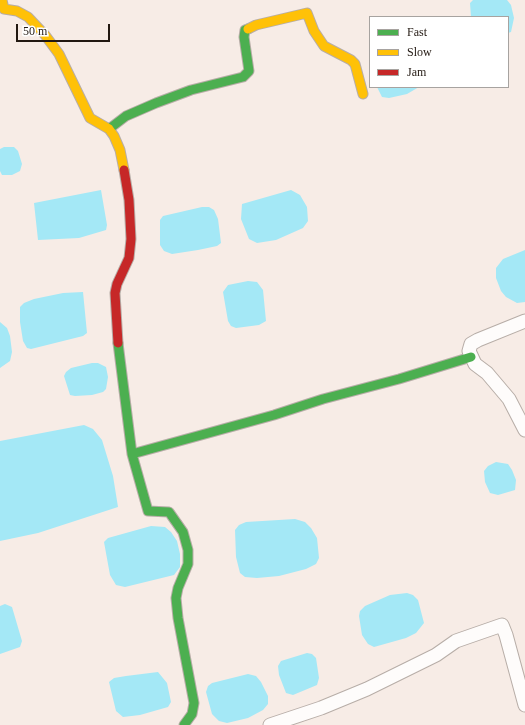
<!DOCTYPE html>
<html>
<head>
<meta charset="utf-8">
<style>
	body { margin:0 }
	#map { position:relative; width:525px; height:725px; overflow:hidden; background:#f7ece6; font-family:"Times New Roman",serif }
	canvas { display:block }
	.legend { position:absolute; left:369px; top:16px; width:140px; height:72px; box-sizing:border-box; background:#fff; border:1px solid #a7a3a0; margin:0; padding:5px 7px; list-style:none; font-size:12px; color:#221811 }
	.legend li { display:flex; align-items:center; gap:8px; height:20px }
	.legend b { width:20px; border:1px solid #a7a3a0 }
	.scale { position:absolute; left:16px; top:24px; width:94px; height:18px; box-sizing:border-box; border:2px solid #221811; border-top:0; padding-left:5px; font-size:12px; line-height:14px; white-space:nowrap; color:#221811; -webkit-text-stroke:3px #fff; paint-order:stroke }
</style>
</head>
<body>
<div id="map">
<canvas width="525" height="725"></canvas>
<ul class="legend">
<li><b style="height:5px;background:#4caf50"></b>Fast</li>
<li><b style="height:5px;background:#ffc107"></b>Slow</li>
<li><b style="height:5px;background:#c62828"></b>Jam</li>
</ul>
<div class="scale">50 m</div>
</div>
<script>
const c = document.querySelector('canvas').getContext('2d');
c.lineJoin = 'round';
function fill(path, color) {
  c.fillStyle = color;
  c.fill(path, 'evenodd');
}
function poly(rows) {
  const path = new Path2D();
  for (const r of rows) {
    path.moveTo(r[0], r[1]);
    for (let i = 2; i < r.length; i += 2) path.lineTo(r[i], r[i + 1]);
  }
  return path;
}
function stroke(path, color, width, dash) {
  c.strokeStyle = color;
  c.lineWidth = width;
  c.lineCap = dash ? 'butt' : 'round';
  c.setLineDash(dash || []);
  c.stroke(path);
}
const water = poly([
	[473,0,507,0,511,5,514,18,511,32,508,33,508,17,471,17,470,3],
	[377,87,419,87,407,94,389,98,382,97],
	[4,147,14,147,18,151,22,164,20,171,12,175,2,175,0,171,0,149],
	[101,190,107,225,106,230,79,238,38,240,34,203],
	[291,190,300,195,307,207,308,221,303,228,276,240,257,243,249,239,241,219,242,204],
	[202,207,209,207,214,210,218,219,221,243,217,246,198,250,172,254,164,251,160,245,160,220,163,216],
	[525,250,525,302,517,303,506,297,501,291,496,278,496,268,503,259],
	[248,281,257,282,263,290,266,321,259,325,236,328,231,326,228,321,223,292,228,285],
	[83,292,87,333,83,336,31,349,27,348,23,341,20,322,20,307,24,303,34,299,63,293],
	[0,322,7,328,10,336,12,352,10,361,0,368],
	[92,363,98,363,106,367,108,377,106,389,103,392,92,395,75,396,70,395,64,376,66,372,71,368],
	[84,425,93,429,102,440,113,476,118,507,38,533,0,541,0,441],
	[496,462,508,464,512,470,516,480,515,490,498,495,490,493,485,482,484,471,488,466],
	[295,519,305,522,311,528,317,538,319,558,316,564,306,569,279,576,257,578,245,577,240,573,236,557,235,530,239,525,246,522],
	[151,526,165,527,171,532,177,541,180,554,180,567,174,575,125,587,116,585,110,575,104,542,108,538],
	[407,593,413,595,418,600,424,623,416,633,406,638,374,647,368,644,362,635,359,616,360,611,365,606,390,595],
	[5,604,12,607,22,641,20,647,0,654,0,606],
	[307,653,312,654,316,658,319,678,317,685,293,695,286,693,279,675,278,666,281,661],
	[158,672,167,683,171,702,168,707,140,715,123,717,116,711,109,682,114,678,126,676],
	[248,674,256,676,261,682,268,696,268,704,263,710,248,718,227,723,219,721,212,714,206,692,208,686,212,683]
]);
const street = poly([
	[525,321,478,340,471,344,469,351,475,364,487,373,509,399,525,430],
	[270,725,321,708,367,689,436,655,456,641,502,625,506,635,525,705]
]);
const fast = poly([
	[109,129,126,116,156,103,191,90,243,77,249,71,244,37,245,30,248,29],
	[118,343,132,454,148,511,169,512,183,532,188,550,188,564,178,588,176,598,178,618,194,703,192,714,184,725],
	[132,454,274,415,323,399,399,379,471,357]
]);
const slow = poly([
	[2,0,4,9,17,11,28,17,45,35,59,54,90,118,109,129,114,136,120,150,124,170],
	[248,29,256,25,307,13,314,31,324,46,351,60,355,64,363,94]
]);
const jam = poly([
	[118,343,115,293,117,284,129,258,131,239,129,200,124,170]
]);
fill(water, '#a4e8f6');
stroke(street, '#b7ada7', 15);
stroke(fast, '#b7ada7', 11);
stroke(slow, '#b7ada7', 11);
stroke(jam, '#b7ada7', 11);
stroke(street, '#fefcfb', 13);
stroke(fast, '#4caf50', 9);
stroke(slow, '#ffc107', 9);
stroke(jam, '#c62828', 9);
</script>
</body>
</html>
